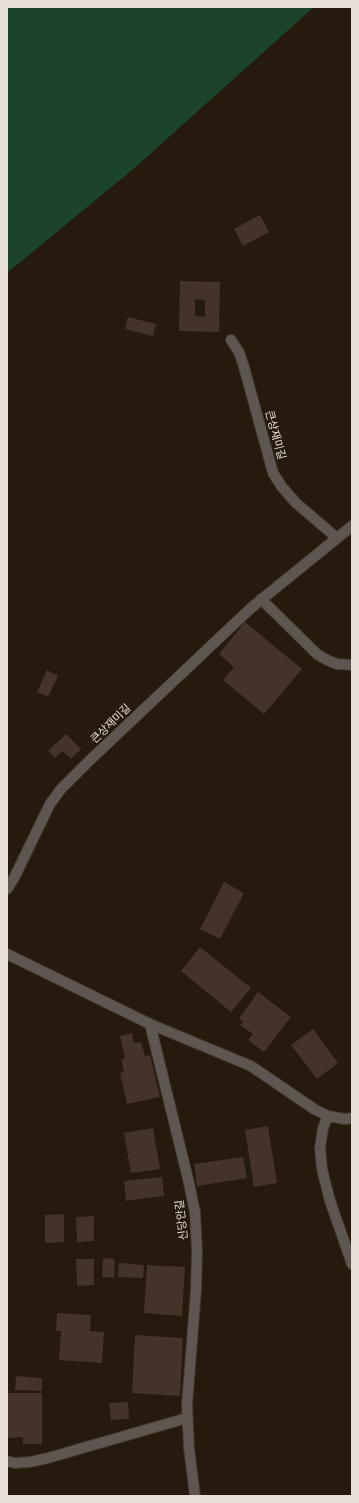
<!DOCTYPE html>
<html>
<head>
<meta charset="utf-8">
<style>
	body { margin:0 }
	#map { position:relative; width:359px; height:1503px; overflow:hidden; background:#251a0d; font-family:"PT Sans",sans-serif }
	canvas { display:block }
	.frame { position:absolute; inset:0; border:8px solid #e7dfd7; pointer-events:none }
</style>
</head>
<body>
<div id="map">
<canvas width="359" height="1503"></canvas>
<div class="frame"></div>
</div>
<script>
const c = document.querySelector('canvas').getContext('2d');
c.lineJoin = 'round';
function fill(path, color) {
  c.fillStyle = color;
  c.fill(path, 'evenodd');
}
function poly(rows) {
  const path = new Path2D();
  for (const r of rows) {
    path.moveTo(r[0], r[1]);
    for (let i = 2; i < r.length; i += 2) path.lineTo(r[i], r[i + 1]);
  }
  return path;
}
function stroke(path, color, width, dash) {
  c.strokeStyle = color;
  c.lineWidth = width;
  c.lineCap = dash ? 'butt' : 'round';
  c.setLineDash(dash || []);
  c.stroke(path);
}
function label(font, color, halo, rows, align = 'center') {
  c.font = font + ' "PT Sans","Noto Sans KR",sans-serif';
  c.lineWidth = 4;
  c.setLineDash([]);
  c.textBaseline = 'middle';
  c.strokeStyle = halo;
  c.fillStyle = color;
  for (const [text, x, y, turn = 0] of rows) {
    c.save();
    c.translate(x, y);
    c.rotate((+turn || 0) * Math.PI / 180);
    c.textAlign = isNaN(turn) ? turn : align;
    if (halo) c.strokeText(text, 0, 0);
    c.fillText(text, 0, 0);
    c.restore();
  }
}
const green = poly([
	[7,7,314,7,131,171,7,273]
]);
const building = poly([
	[260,215,269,232,243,246,234,229],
	[180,281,220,282,219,332,179,331],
	[195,299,205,300,205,317,195,316],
	[128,317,156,324,153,336,125,329],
	[245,622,302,669,264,714,223,680,234,667,219,654],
	[47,670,58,676,48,697,37,692],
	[66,734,81,749,71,759,63,751,55,758,48,751],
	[224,882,244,893,220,939,200,929],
	[200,947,251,988,231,1012,181,971],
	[258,992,291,1017,264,1052,248,1040,253,1034,240,1025,243,1022,239,1018],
	[313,1029,338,1063,317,1079,291,1045],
	[132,1033,134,1043,141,1042,145,1056,150,1055,160,1097,127,1104,120,1073,124,1072,121,1059,125,1059,120,1036],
	[268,1126,277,1183,254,1187,245,1130],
	[153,1128,160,1169,131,1173,124,1133],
	[243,1157,247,1178,197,1186,194,1164],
	[162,1177,164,1196,126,1201,124,1181],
	[64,1214,64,1242,45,1243,45,1215],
	[94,1216,94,1241,77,1242,76,1217],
	[103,1258,115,1259,114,1278,102,1277],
	[76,1259,94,1259,94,1285,77,1286],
	[119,1263,144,1265,143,1278,118,1277],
	[147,1265,185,1267,182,1316,144,1313],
	[57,1313,91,1315,90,1331,104,1332,102,1363,59,1360,61,1331,56,1331],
	[135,1335,183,1338,180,1396,132,1393],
	[16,1376,42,1378,42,1391,15,1390],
	[7,1393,42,1393,42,1444,23,1444,23,1437,7,1438],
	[128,1402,129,1419,111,1420,109,1403]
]);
const service = poly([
	[231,340,239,352,244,367,273,473,282,487,296,503,337,538],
	[261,599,317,654,327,660,337,664,352,665],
	[7,889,14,878,50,804,61,789,89,761,251,608,352,526],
	[7,954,150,1024,251,1066,314,1109,328,1116,345,1119,352,1118],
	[150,1024,188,1179,195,1212,197,1251,196,1290,187,1405,189,1448,195,1496],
	[328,1116,323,1128,320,1148,322,1169,330,1201,352,1264],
	[7,1461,15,1463,30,1462,48,1458,187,1418]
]);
const streetNames = [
	["큰상재미길",275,435,75],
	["큰상재미길",111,724,-44],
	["신당안길",182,1220,-97]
];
fill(green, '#1c442c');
fill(building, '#433329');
stroke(service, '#403629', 12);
stroke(service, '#5e5751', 10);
label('11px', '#e7dfd7', '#251a0d', streetNames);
</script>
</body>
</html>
